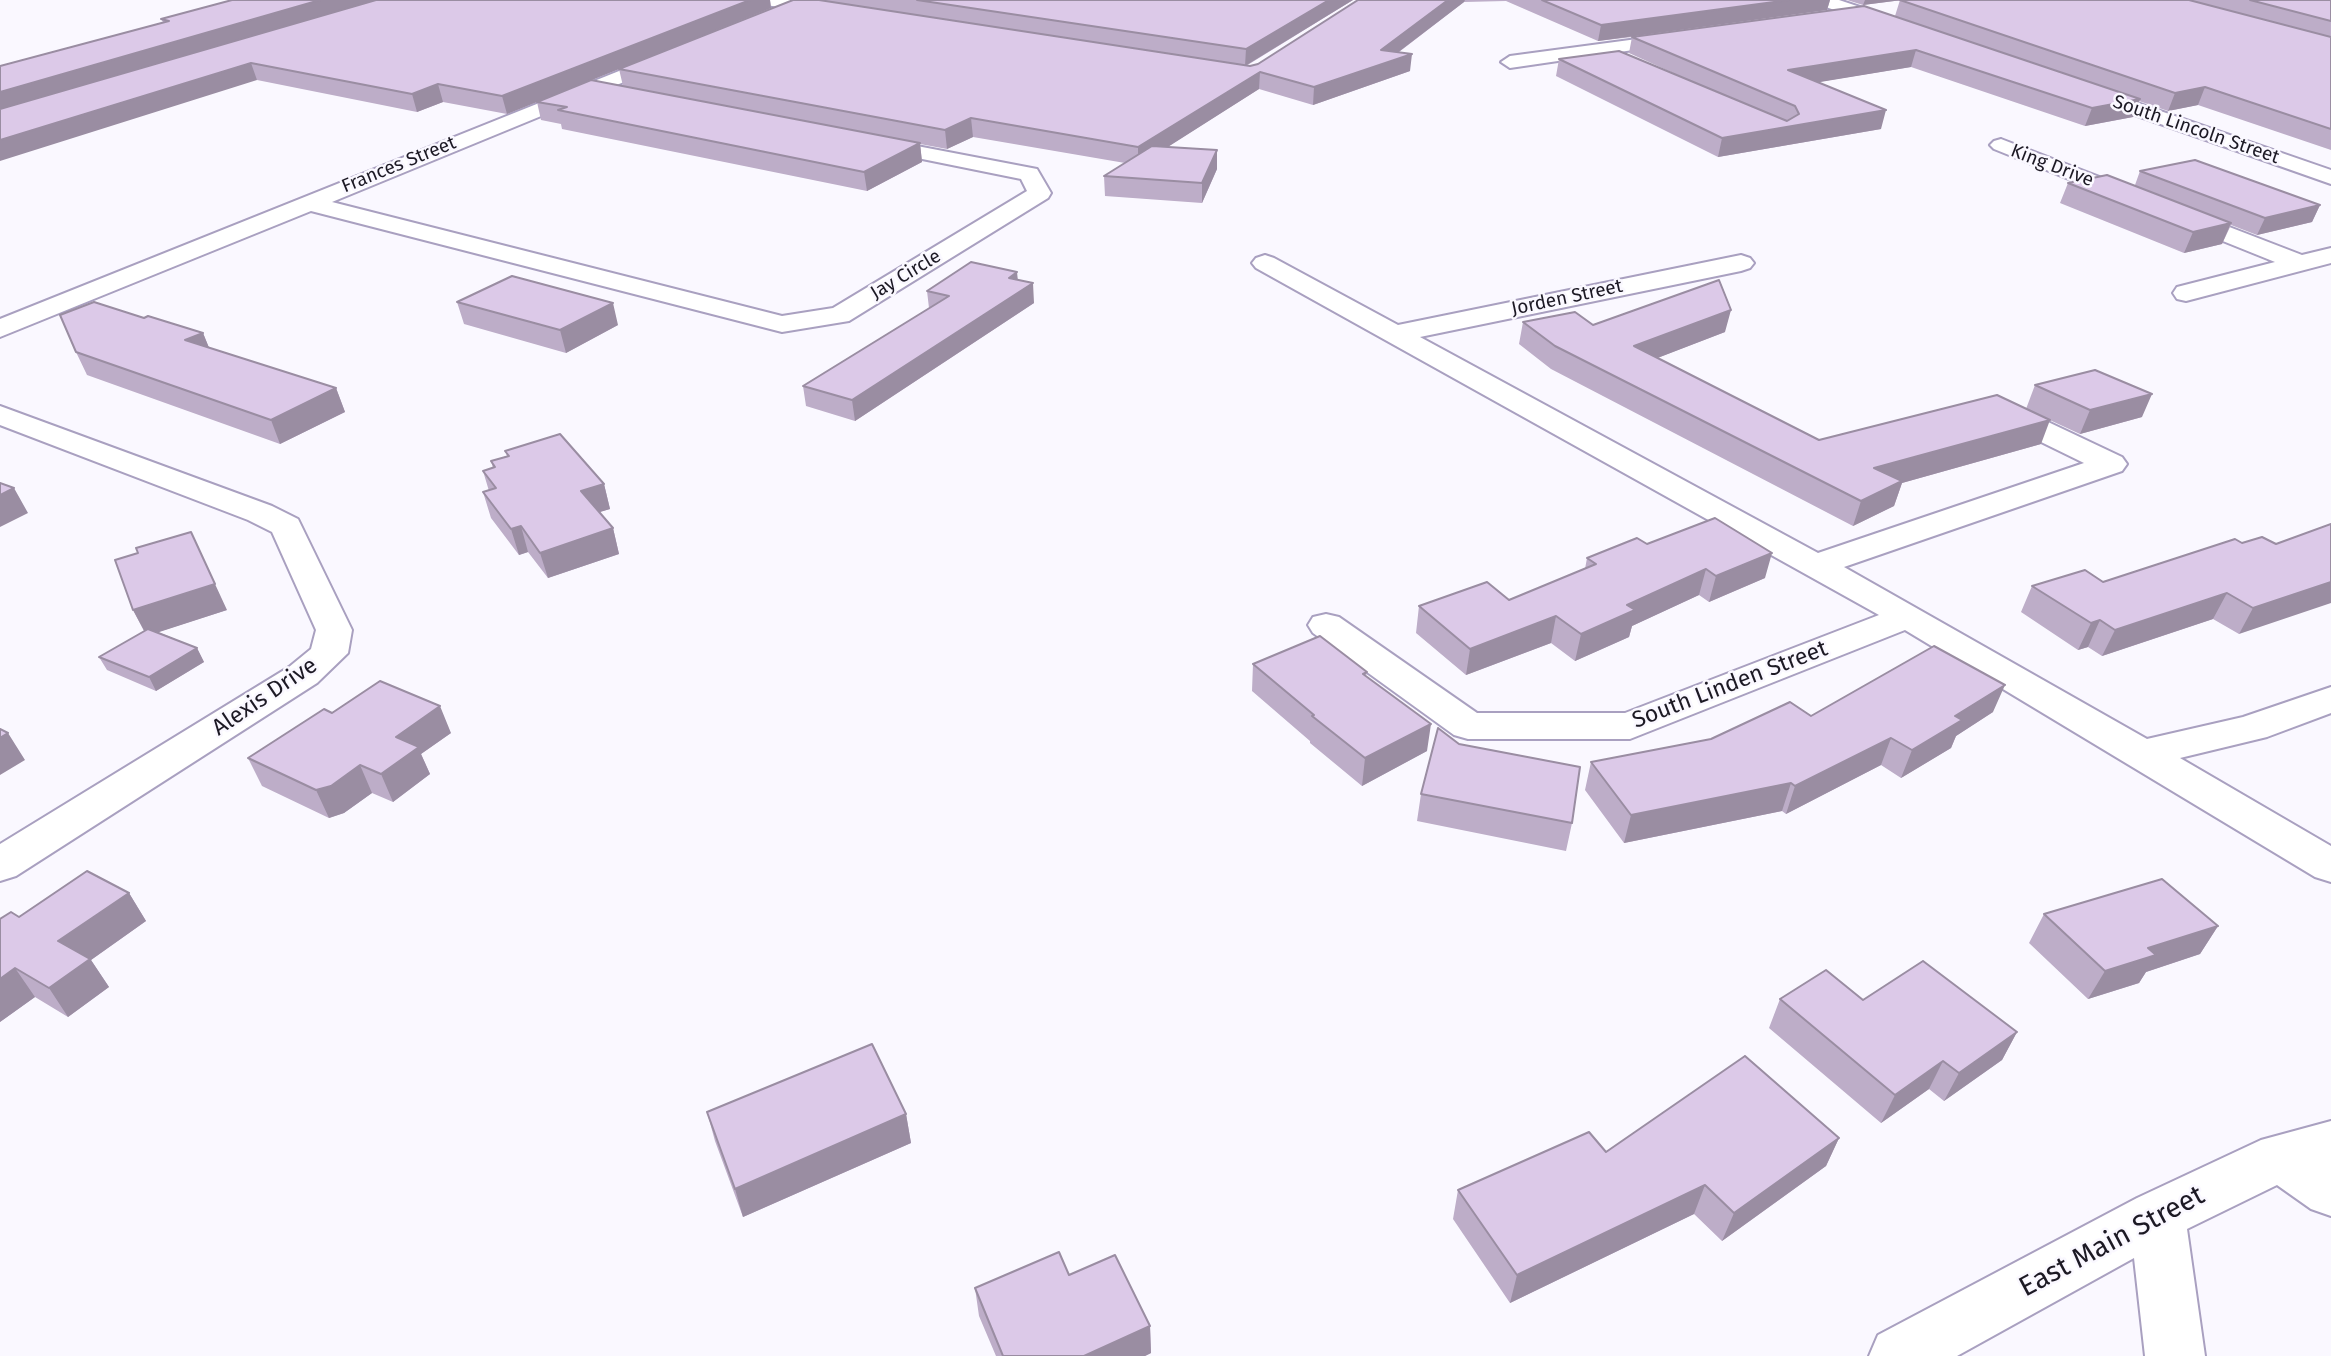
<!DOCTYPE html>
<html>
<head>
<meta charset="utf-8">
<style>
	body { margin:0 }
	canvas { display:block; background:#faf8ff }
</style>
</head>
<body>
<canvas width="2331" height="1356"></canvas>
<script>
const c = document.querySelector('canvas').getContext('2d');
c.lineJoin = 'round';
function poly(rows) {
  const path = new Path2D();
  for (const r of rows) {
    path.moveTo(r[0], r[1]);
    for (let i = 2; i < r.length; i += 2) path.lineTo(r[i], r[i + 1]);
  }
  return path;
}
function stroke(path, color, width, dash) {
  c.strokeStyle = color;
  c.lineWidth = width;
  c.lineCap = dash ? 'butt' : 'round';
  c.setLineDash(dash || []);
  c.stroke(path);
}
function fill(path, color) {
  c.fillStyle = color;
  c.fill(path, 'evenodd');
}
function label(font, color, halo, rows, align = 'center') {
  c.font = font + ' "Fira Sans",sans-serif';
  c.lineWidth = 5;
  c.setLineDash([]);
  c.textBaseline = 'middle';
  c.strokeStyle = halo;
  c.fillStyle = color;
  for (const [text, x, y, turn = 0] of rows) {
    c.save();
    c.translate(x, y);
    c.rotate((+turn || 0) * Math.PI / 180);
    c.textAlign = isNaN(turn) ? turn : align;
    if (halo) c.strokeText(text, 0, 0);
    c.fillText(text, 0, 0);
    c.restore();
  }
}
const minor = poly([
	[758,0,798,0,836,6,844,11,836,16,766,5,758,0],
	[1815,0,1839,0,1902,21,1905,25,1896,30,1890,29,1817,4,1815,0],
	[1682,33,1691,38,1688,42,1510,68,1501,62,1510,56,1682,33],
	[669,51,675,53,678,57,675,61,332,202,782,316,833,308,1027,191,1021,179,863,147,859,143,863,139,870,137,1037,169,1051,193,1048,198,849,321,782,332,311,211,0,337,0,319,669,51],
	[2088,86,2331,170,2331,184,2081,96,2078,92,2081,88,2088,86],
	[2001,139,2302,255,2331,248,2331,263,2186,301,2177,299,2173,293,2177,287,2275,262,1994,149,1990,145,1994,141,2001,139],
	[1265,255,1274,258,1398,325,1741,255,1750,258,1754,263,1750,268,1741,271,1420,337,1818,553,2084,463,1988,416,1984,410,1988,404,1999,401,2010,404,2122,457,2127,464,2122,471,1844,567,2147,739,2243,717,2331,687,2331,713,2267,737,2180,758,2331,846,2331,882,2315,877,1905,630,1630,739,1468,739,1454,735,1313,633,1308,625,1313,617,1326,614,1339,617,1477,713,1625,713,1879,615,1256,268,1252,263,1256,258,1265,255],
	[0,406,272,506,298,519,352,630,348,653,317,683,16,876,0,881,0,844,289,667,311,649,316,630,272,532,248,520,0,425,0,406],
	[2331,1121,2331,1216,2311,1209,2277,1185,2187,1229,2205,1356,2145,1356,2134,1258,1957,1356,1869,1356,1878,1335,2137,1198,2261,1140,2331,1121]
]);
const wall = poly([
	[232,0,770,0,771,8,507,114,443,102,417,112,257,80,163,22,161,19],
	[793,0,1353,0,1246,66,1250,66,1258,64,1358,0,1830,0,1827,10,1636,36,1895,16,1900,0,2331,0,2331,150,2198,105,2168,111,2139,101,2133,117,2085,126,1911,67,1818,82,1881,129,1718,157,1556,76,1559,59,1682,77,1629,53,1632,37,1598,41,1506,1,1464,2,1399,52,1410,71,1313,105,1259,89,1167,147,1217,150,1217,169,1202,203,1105,196,1104,176,1125,163,973,137,947,149,920,144,922,162,867,191,562,129,561,124,541,120,537,102,623,86,619,69],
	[1847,0,1902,0,1863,5],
	[2140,171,2320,205,2312,222,2257,235,2231,225,2222,244,2184,253,2060,203,2068,183,2135,185],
	[1018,280,1034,303,855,421,806,406,803,386,929,308,927,291],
	[457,302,618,325,566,353,464,324],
	[144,318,203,333,209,348,336,388,345,412,280,444,87,375,76,352],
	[1523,322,1725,332,1657,358,1819,440,2026,409,2035,385,2142,417,2080,434,2028,410,2041,444,1902,483,1894,506,1853,526,1551,369,1519,344],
	[505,451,604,484,610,509,599,512,613,528,619,554,548,578,528,552,519,555,491,518,483,492,489,491,483,471,493,468,491,461,507,456],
	[2331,524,2239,634,2213,619,2102,656,2088,647,2078,650,2021,612,2032,586,2103,582,2242,543,2276,544],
	[1647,544,1765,578,1709,602,1699,595,1632,626,1629,637,1575,661,1551,643,1466,675,1416,633,1419,606,1509,600,1585,569,1587,558],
	[133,610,227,610,158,632,197,648,204,662,156,691,107,670,99,657,144,631],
	[1253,664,1367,672,1366,676,1427,751,1362,786,1310,743,1310,741,1252,691],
	[1993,712,1956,736,1951,748,1901,778,1881,765,1786,814,1782,811,1624,843,1585,790,1591,762,1711,739,1811,716],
	[332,713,451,733,421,754,430,774,393,802,372,793,344,813,329,818,262,786,248,758],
	[1459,744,1572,823,1566,851,1417,821,1421,794],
	[129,893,146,921,91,960,109,987,68,1017,35,997,0,1022,19,917],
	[2044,914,2218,926,2200,954,2146,972,2139,983,2088,999,2029,943],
	[1780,999,1863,1000,2017,1032,2002,1060,1944,1101,1929,1089,1881,1123,1769,1028],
	[707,1112,906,1114,911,1143,743,1217,715,1141],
	[1839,1138,1826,1166,1722,1241,1694,1214,1510,1303,1453,1219,1458,1190,1606,1152],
	[1069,1275,1150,1326,1151,1353,1145,1356,996,1356,979,1316,975,1288]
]);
const shadedWall = poly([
	[320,0,377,0,0,112,0,92],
	[750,0,770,0,771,8,507,114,502,96],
	[1329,0,1353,0,1245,66,1246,49],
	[1448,0,1465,0,1464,2,1384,63,1412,54,1410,71,1313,105,1314,87,1381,50],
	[1789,0,1830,0,1827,10,1598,41,1601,25],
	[1865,0,1902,0,1863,5],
	[1916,50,1911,67,1784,88,1788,70],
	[251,63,257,80,0,161,0,140],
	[1260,72,1259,89,1138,166,1138,147],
	[438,84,443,102,417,112,412,94],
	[2205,87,2198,105,2168,111,2175,93],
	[2140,99,2133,117,2085,126,2092,108],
	[1886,110,1881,129,1718,157,1722,138],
	[971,118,973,137,947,149,945,130],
	[920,143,922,162,867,191,864,172],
	[1217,150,1217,169,1202,203,1202,183],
	[2320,205,2312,222,2257,235,2265,218],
	[2231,223,2222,244,2184,253,2193,232],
	[1017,272,1019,291,1009,278],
	[1033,283,1034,303,855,421,852,400],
	[613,303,618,325,566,353,560,330],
	[1731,310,1725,332,1629,369,1634,346],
	[203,333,212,355,185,340],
	[336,388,345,412,280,444,271,420],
	[2152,394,2142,417,2080,434,2090,410],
	[2050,420,2041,444,1902,483,1894,506,1853,526,1861,501,1874,468],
	[604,484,610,509,587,516,581,491],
	[14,488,28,513,0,527,0,495],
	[521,526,528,552,519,555,511,529],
	[613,528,619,554,548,578,540,553],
	[191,532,227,610,147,636,133,610],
	[1772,553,1765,578,1709,602,1716,576],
	[1706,569,1699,595,1632,626,1629,637,1575,661,1581,634,1627,605],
	[2331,582,2331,603,2239,634,2253,608],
	[2227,593,2213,619,2102,656,2115,630],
	[1556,616,1551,643,1466,675,1470,649],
	[2100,620,2088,647,2078,650,2091,623],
	[197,648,204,662,156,691,149,677],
	[2005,685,1993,712,1956,736,1951,748,1901,778,1912,750,1955,716],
	[440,706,451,733,421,754,430,774,393,802,381,774,396,737],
	[1431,724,1427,751,1362,786,1365,758],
	[8,733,25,760,0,775,0,738],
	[1891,738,1881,765,1786,814,1795,786],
	[360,765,372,793,344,813,329,818,316,790],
	[1791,783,1782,811,1624,843,1631,815],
	[129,893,146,921,91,960,109,987,68,1017,49,988,58,941],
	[2218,926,2200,954,2146,972,2139,983,2088,999,2105,971,2148,948],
	[15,968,35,997,0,1022,0,979],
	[2017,1032,2002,1060,1944,1101,1959,1073],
	[1943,1061,1929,1089,1881,1123,1895,1095],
	[906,1114,911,1143,743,1217,735,1189],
	[1839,1138,1826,1166,1722,1241,1734,1213],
	[1705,1185,1694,1214,1510,1303,1517,1275],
	[1150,1326,1151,1353,1145,1356,1084,1356]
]);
const building = poly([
	[232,0,320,0,0,92,0,66,169,21,161,19,232,0],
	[376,0,750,0,502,96,438,84,412,94,251,63,0,140,0,109,376,0],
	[793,0,819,0,1250,66,1258,64,1358,0,1448,0,1381,50,1412,54,1314,87,1260,72,1138,147,971,118,945,130,619,69,793,0],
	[917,0,1329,0,1246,49,917,0],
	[1542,0,1789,0,1601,25,1542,0],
	[1900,0,2189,0,2331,37,2331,129,2205,87,2175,93,1900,0],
	[2250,0,2331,0,2331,21,2250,0],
	[1864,6,2140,99,2092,108,1916,50,1788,70,1886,110,1722,138,1559,59,1619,51,1787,121,1799,114,1795,106,1632,37,1864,6],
	[591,80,920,143,864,172,558,110,567,107,537,102,591,80],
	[1152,146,1217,150,1202,183,1104,176,1152,146],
	[2195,160,2320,205,2265,218,2140,171,2195,160],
	[2107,175,2231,223,2193,232,2068,183,2107,175],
	[971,262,1017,272,1009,278,1033,283,852,400,803,386,949,296,927,291,971,262],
	[512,276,613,303,560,330,457,302,512,276],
	[1719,280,1731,310,1634,346,1819,440,1997,395,2050,420,1874,468,1902,481,1861,501,1555,346,1523,322,1575,312,1593,325,1719,280],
	[94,302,144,318,148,316,203,333,185,340,336,388,271,420,76,352,60,315,94,302],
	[2095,370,2152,394,2090,410,2035,385,2095,370],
	[560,434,604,484,581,491,613,528,540,553,521,526,511,529,483,492,496,488,483,471,495,467,491,461,509,456,505,451,560,434],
	[0,483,14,488,0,495,0,483],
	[1715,518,1772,553,1716,576,1706,569,1627,605,1635,610,1581,634,1556,616,1470,649,1419,606,1487,582,1509,600,1596,564,1587,558,1637,538,1647,544,1715,518],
	[2331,524,2331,582,2253,608,2227,593,2115,630,2100,620,2091,623,2032,586,2085,570,2103,582,2235,539,2242,543,2262,537,2276,544,2331,524],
	[191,532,215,584,133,610,115,560,138,553,136,548,191,532],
	[148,629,197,648,149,677,99,657,148,629],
	[1320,636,1367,672,1363,674,1431,724,1365,758,1312,716,1314,715,1253,664,1320,636],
	[1934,646,2005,685,1955,716,1962,720,1912,750,1891,738,1795,786,1791,783,1631,815,1591,762,1711,739,1790,702,1811,716,1934,646],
	[380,681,440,706,396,737,419,747,381,774,360,765,331,786,316,790,248,758,324,709,332,713,380,681],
	[1438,728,1459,744,1580,767,1572,823,1421,794,1438,728],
	[0,729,8,733,0,738,0,729],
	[87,871,129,893,58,941,90,959,49,988,15,968,0,979,0,919,11,912,19,917,87,871],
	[2162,879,2218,926,2148,948,2156,955,2105,971,2044,914,2162,879],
	[1923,961,2017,1032,1959,1073,1943,1061,1895,1095,1780,999,1826,970,1863,1000,1923,961],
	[872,1044,906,1114,735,1189,707,1112,872,1044],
	[1745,1056,1839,1138,1734,1213,1705,1185,1517,1275,1458,1190,1589,1132,1606,1152,1745,1056],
	[1059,1252,1069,1275,1115,1255,1150,1326,1084,1356,1003,1356,975,1288,1059,1252]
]);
const farStreetnames = [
	["South Lincoln Street",2196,130,19],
	["Frances Street",399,165,-22],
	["King Drive",2052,166,21],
	["Jay Circle",906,275,-31],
	["Jorden Street",1567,298,-12]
];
const streetNames = [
	["South Linden Street",1730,685,-21],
	["Alexis Drive",265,697,-34]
];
const nearStreetnames = [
	["East Main Street",2112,1242,-28]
];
stroke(minor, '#a9a0c0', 4);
fill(minor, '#fff');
fill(wall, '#bdadc8');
fill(shadedWall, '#9a8da2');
fill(building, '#dcc9e8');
stroke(building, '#9a8da2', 2);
label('19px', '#1c1924', '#faf8ff', farStreetnames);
label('23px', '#1c1924', '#faf8ff', streetNames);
label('28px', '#1c1924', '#faf8ff', nearStreetnames);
</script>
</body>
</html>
